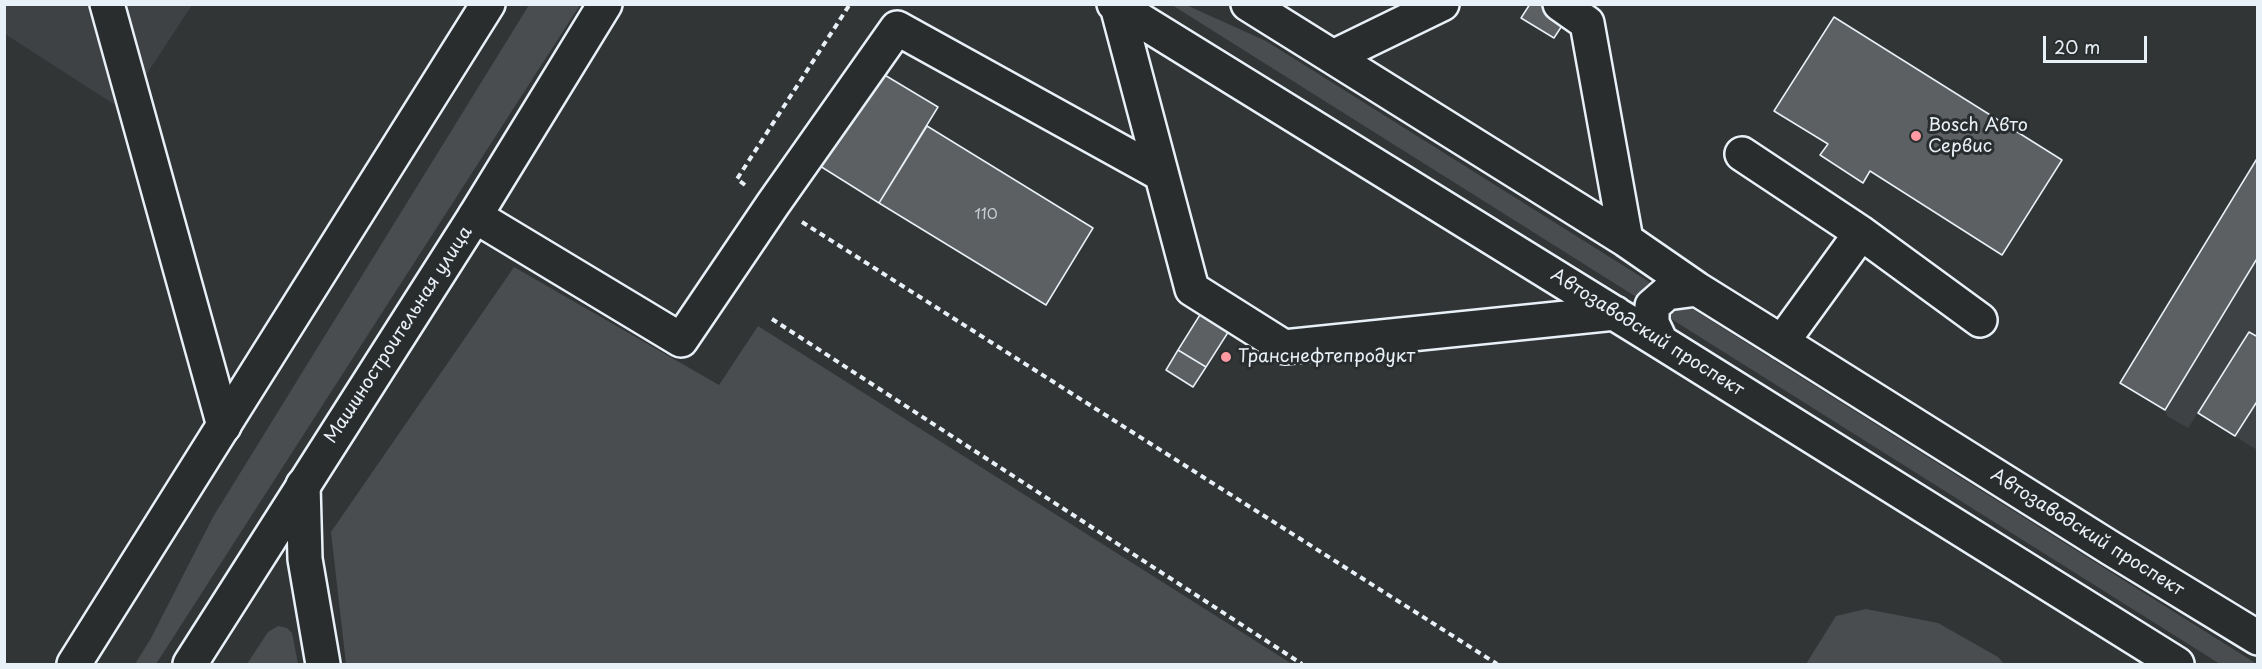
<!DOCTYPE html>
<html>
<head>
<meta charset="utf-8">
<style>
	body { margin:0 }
	#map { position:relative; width:2262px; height:669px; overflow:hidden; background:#323536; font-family:"Playpen Sans",sans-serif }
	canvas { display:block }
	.frame { position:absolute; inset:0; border:6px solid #e8f1f8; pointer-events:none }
	.scale { position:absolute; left:2043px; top:36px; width:104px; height:27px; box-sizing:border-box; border:3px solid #e8f1f8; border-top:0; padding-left:8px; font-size:18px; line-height:21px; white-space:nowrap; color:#e8f1f8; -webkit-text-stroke:4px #2a2d2e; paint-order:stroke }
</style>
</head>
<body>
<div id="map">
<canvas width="2262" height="669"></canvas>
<div class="frame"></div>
<div class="scale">20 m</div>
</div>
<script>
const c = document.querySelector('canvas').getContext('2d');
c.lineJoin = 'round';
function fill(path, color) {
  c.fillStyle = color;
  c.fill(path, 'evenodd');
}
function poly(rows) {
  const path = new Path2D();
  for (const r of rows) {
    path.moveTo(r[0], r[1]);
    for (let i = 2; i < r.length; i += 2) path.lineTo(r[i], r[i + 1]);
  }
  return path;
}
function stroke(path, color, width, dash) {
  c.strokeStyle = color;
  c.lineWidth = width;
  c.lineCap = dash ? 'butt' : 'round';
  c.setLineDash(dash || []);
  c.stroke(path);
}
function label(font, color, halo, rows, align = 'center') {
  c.font = font + ' "Playpen Sans",sans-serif';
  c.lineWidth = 6;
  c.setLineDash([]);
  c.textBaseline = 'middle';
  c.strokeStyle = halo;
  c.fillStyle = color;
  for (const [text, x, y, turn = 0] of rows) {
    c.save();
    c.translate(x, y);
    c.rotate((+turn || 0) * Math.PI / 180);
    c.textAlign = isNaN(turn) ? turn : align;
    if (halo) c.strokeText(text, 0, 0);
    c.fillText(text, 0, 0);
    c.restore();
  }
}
const built = poly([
	[4,5,192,5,123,110,5,34],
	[2257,157,2257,450,2198,413,2188,428,2167,416,2165,410,2120,383]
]);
const green = poly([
	[529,5,580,5,156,664,135,664,150,640,213,517],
	[1172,5,1186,5,1266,41,2257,664,2220,664],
	[514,267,719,385,758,326,1292,664,346,664,331,532],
	[1866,609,1938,623,1998,657,2004,664,1806,664,1836,616],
	[278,626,287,628,292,633,298,664,247,664,268,632]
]);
const building = poly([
	[1530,4,1576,4,1554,38,1521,18,1530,4],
	[1834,17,2062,160,2002,255,1870,171,1863,183,1820,155,1828,144,1774,111,1834,17],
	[878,71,938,107,879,203,820,166,878,71],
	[927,126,1093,228,1046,305,879,203,927,126],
	[2258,157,2258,257,2165,410,2120,383,2258,157],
	[1213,294,1241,312,1206,367,1178,350,1213,294],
	[2249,332,2258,337,2258,400,2235,436,2198,413,2249,332],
	[1178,350,1206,367,1193,387,1166,370,1178,350]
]);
const path = poly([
	[745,185,737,179,850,4],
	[802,222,1497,664],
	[772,319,1302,664]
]);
const minor = poly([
	[107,4,224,426],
	[1114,4,1661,342,2177,664],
	[1248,4,1626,240,1697,289,1782,342,2112,549,2258,638],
	[1560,4,1587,23,1626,240],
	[1117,6,1192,289,1284,347,1615,313],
	[1333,57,1442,4],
	[1742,154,1861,233],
	[475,216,681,340,773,204,897,28,1161,174],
	[1661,342,1652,323,1652,306,1667,293,1697,289],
	[1782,342,1861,233,1980,320],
	[303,485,305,559,323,664]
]);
const major = poly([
	[74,664,488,4],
	[190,664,475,216,605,4]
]);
const markers = [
	[1916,136,6,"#ff9aa2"],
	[1226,357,6,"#ff9aa2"]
];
const numberNames = [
	["110",986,215]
];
const poiNames = [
	["Bosch Авто",1928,126],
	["Сервис",1928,147],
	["Транснефтепродукт",1238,357]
];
const streetNames = [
	["Автозаводский проспект",1647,333,32],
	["Машиностроительная улица",399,335,-57],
	["Автозаводский проспект",2087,533,32]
];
fill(built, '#3f4244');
fill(green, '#494d4f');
fill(building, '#5c6063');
stroke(building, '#e8f1f8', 1.5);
stroke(minor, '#e8f1f8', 38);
stroke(major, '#e8f1f8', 38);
stroke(path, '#e8f1f8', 4, [6, 4.5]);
stroke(minor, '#2a2d2e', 33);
stroke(major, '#2a2d2e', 33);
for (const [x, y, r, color] of markers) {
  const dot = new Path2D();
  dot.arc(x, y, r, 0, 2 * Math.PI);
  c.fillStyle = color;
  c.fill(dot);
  stroke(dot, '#2a2d2e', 2);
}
label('15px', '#c5cdd3', null, numberNames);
label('18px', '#e8f1f8', '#2a2d2e', poiNames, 'left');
label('18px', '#e8f1f8', '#2a2d2e', streetNames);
</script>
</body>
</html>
